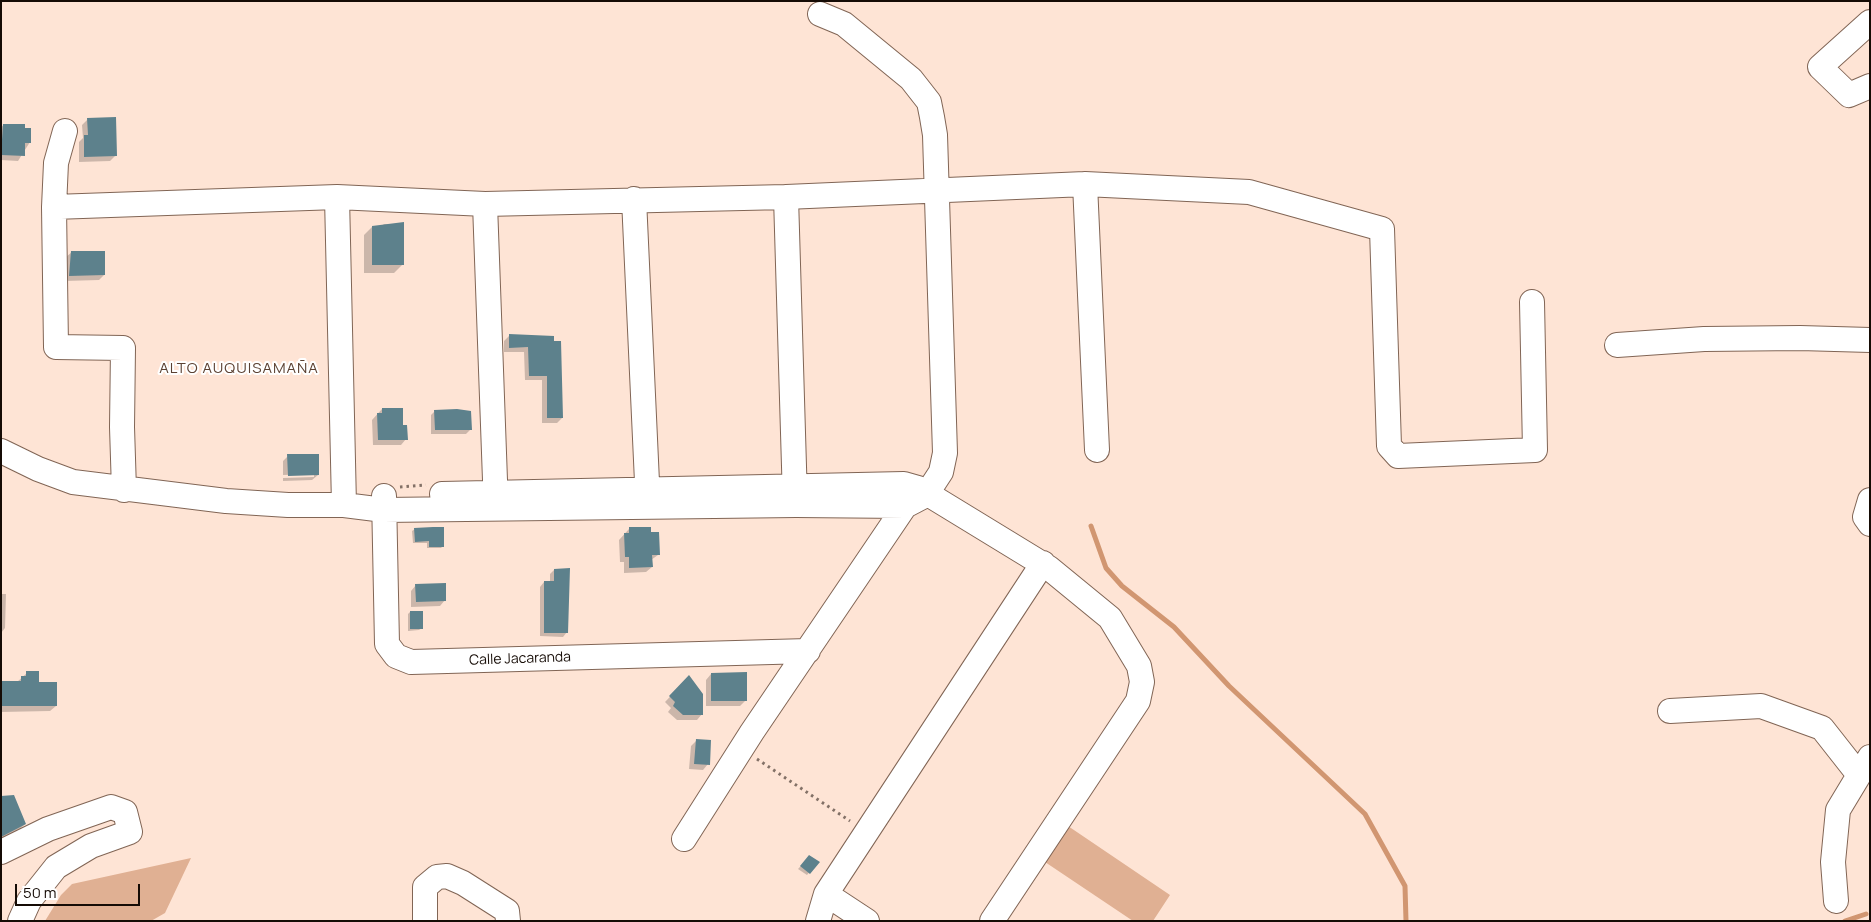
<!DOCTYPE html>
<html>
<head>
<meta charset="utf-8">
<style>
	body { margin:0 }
	#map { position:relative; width:1871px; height:922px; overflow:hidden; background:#fee4d5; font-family:Manrope,sans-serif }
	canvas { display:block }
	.frame { position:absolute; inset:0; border:2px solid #150b05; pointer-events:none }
	.scale { position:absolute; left:15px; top:884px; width:125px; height:22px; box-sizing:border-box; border:2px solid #150b05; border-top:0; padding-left:6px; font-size:15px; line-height:18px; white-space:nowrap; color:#150b05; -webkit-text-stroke:4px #fff; paint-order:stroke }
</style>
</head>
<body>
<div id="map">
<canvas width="1871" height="922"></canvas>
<div class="frame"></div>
<div class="scale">50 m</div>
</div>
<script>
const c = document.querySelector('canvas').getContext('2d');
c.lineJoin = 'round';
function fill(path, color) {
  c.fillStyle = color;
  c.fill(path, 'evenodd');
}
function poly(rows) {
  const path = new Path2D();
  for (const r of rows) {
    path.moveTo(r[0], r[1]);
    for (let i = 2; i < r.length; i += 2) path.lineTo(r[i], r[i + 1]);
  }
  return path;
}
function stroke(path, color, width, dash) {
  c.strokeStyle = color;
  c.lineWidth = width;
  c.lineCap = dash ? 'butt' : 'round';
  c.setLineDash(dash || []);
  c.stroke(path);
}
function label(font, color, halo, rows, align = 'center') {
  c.font = font + ' Manrope,sans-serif';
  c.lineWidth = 4;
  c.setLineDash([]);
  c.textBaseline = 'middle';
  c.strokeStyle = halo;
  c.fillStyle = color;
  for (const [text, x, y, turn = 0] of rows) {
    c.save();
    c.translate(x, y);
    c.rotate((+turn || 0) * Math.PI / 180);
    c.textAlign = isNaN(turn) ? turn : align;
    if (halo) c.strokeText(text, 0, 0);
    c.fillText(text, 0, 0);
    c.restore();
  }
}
const green = poly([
	[1068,826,1170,895,1153,921,1133,921,1045,862],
	[191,858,165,913,151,921,45,921,61,895,72,884]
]);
const shadow = poly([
	[88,119,116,155,110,161,79,162,79,142,83,138,82,125],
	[4,125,24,129,30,142,18,161,1,160,1,127],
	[384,224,403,224,403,264,394,273,364,273,364,235,372,227,381,227],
	[72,252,104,275,99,280,64,281,66,257],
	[509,336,553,337,562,418,557,423,542,423,542,380,525,380,524,352,504,352,504,341],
	[382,409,402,426,406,439,401,445,373,445,372,420],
	[435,411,470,430,466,434,431,434,431,415],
	[288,456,318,475,312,480,283,481,283,478,314,477,314,474,283,475,283,461],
	[415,529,443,546,441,548,427,548,427,543,413,543,412,531],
	[629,529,658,555,651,560,652,567,646,572,624,573,624,562,620,562,619,540],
	[554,570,567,632,563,637,540,636,540,587,544,582,550,582,550,574],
	[416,585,445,600,440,606,411,607,411,591],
	[1,594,6,594,5,628,1,633],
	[410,612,422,628,419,630,408,631,408,614],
	[27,673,56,706,50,711,1,712,1,682,17,682],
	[711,674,746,700,740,706,706,706,706,680],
	[689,677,702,714,697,720,677,720,668,712,671,708,665,702],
	[696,741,708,764,703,770,689,769,691,746],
	[1,797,25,824,17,832,1,840],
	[810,856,818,862,807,875,798,869]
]);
const stream = poly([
	[1091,526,1106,568,1122,586,1174,627,1229,686,1365,814,1405,886,1406,921],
	[1845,921,1866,914]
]);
const building = poly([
	[116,117,117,156,84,157,84,135,88,135,87,118],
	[3,124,25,124,25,128,31,128,31,143,25,143,25,156,1,155],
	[404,222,404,265,372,265,372,226],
	[71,251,105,251,105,275,69,276],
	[509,334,554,336,554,341,561,341,563,418,547,418,547,376,529,376,528,347,509,348],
	[382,408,403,408,403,425,407,425,408,440,378,440,377,413,382,413],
	[457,409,471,411,472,430,435,430,434,410],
	[287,454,319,454,319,475,288,476],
	[433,527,444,527,444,547,429,547,429,541,415,542,414,528],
	[629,527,651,527,651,532,659,532,660,555,652,555,653,567,629,568,629,557,625,557,624,533,629,533],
	[570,568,568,633,544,633,544,581,554,581,554,569],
	[446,583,446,601,416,602,415,584],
	[410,611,423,611,423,629,410,629],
	[26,671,39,671,39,682,57,682,57,706,1,706,1,681,21,681,21,676,26,676],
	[747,672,747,701,711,701,711,673],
	[689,675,703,694,703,715,683,715,673,706,675,702,669,696],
	[696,739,711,740,710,765,694,764],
	[14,795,26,824,1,837,1,796],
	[809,855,820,862,810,874,800,866]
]);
const path = poly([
	[400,487,426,485],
	[757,759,850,821]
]);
const minor = poly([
	[1870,22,1820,67,1849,95,1870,86],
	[65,131,56,163,54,207,56,347,123,348,122,427,124,490],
	[1085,184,1097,450],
	[337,197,344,505],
	[786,197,795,500],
	[634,199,648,504],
	[485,204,496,508],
	[54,207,337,197,485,204,786,197,1085,184,1249,192,1382,229,1389,446,1398,456,1535,450,1532,302],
	[1617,345,1704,339,1800,338,1870,340],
	[1,451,38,469,73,482,226,501,288,505,344,505,384,510,796,505,905,506,926,495,941,472,945,453,935,135,932,117,929,102,911,79,844,24,820,14],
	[442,494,904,484,918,488,1049,568,1110,618,1139,666,1142,682,1138,701,992,921],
	[384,496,387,644,396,656,411,662,808,651],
	[1870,500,1865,517,1870,524],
	[1670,711,1761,706,1822,728,1859,775],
	[684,839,752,732,905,506],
	[1,852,48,829,111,807,125,812,130,832,91,846,56,867,29,901,20,921],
	[826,894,867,921],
	[1836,901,1833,862,1838,810,1870,757],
	[425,921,425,887,437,877,447,876,463,883,507,911,508,921],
	[818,921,826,894,1043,563]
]);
const streetNames = [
	["Calle Jacaranda",520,659,-2]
];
const neighbourhoodNames = [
	["ALTO AUQUISAMAÑA",239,369]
];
fill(green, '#e0b093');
fill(shadow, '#0003');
stroke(stream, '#d19671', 5);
fill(building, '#5d818c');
stroke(minor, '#816555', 26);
stroke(path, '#837167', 3, [2.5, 4]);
stroke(minor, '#fff', 24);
label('14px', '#150b05', '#fff', streetNames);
c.letterSpacing = '1px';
label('15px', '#5b4132', '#fff', neighbourhoodNames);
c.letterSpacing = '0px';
</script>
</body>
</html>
